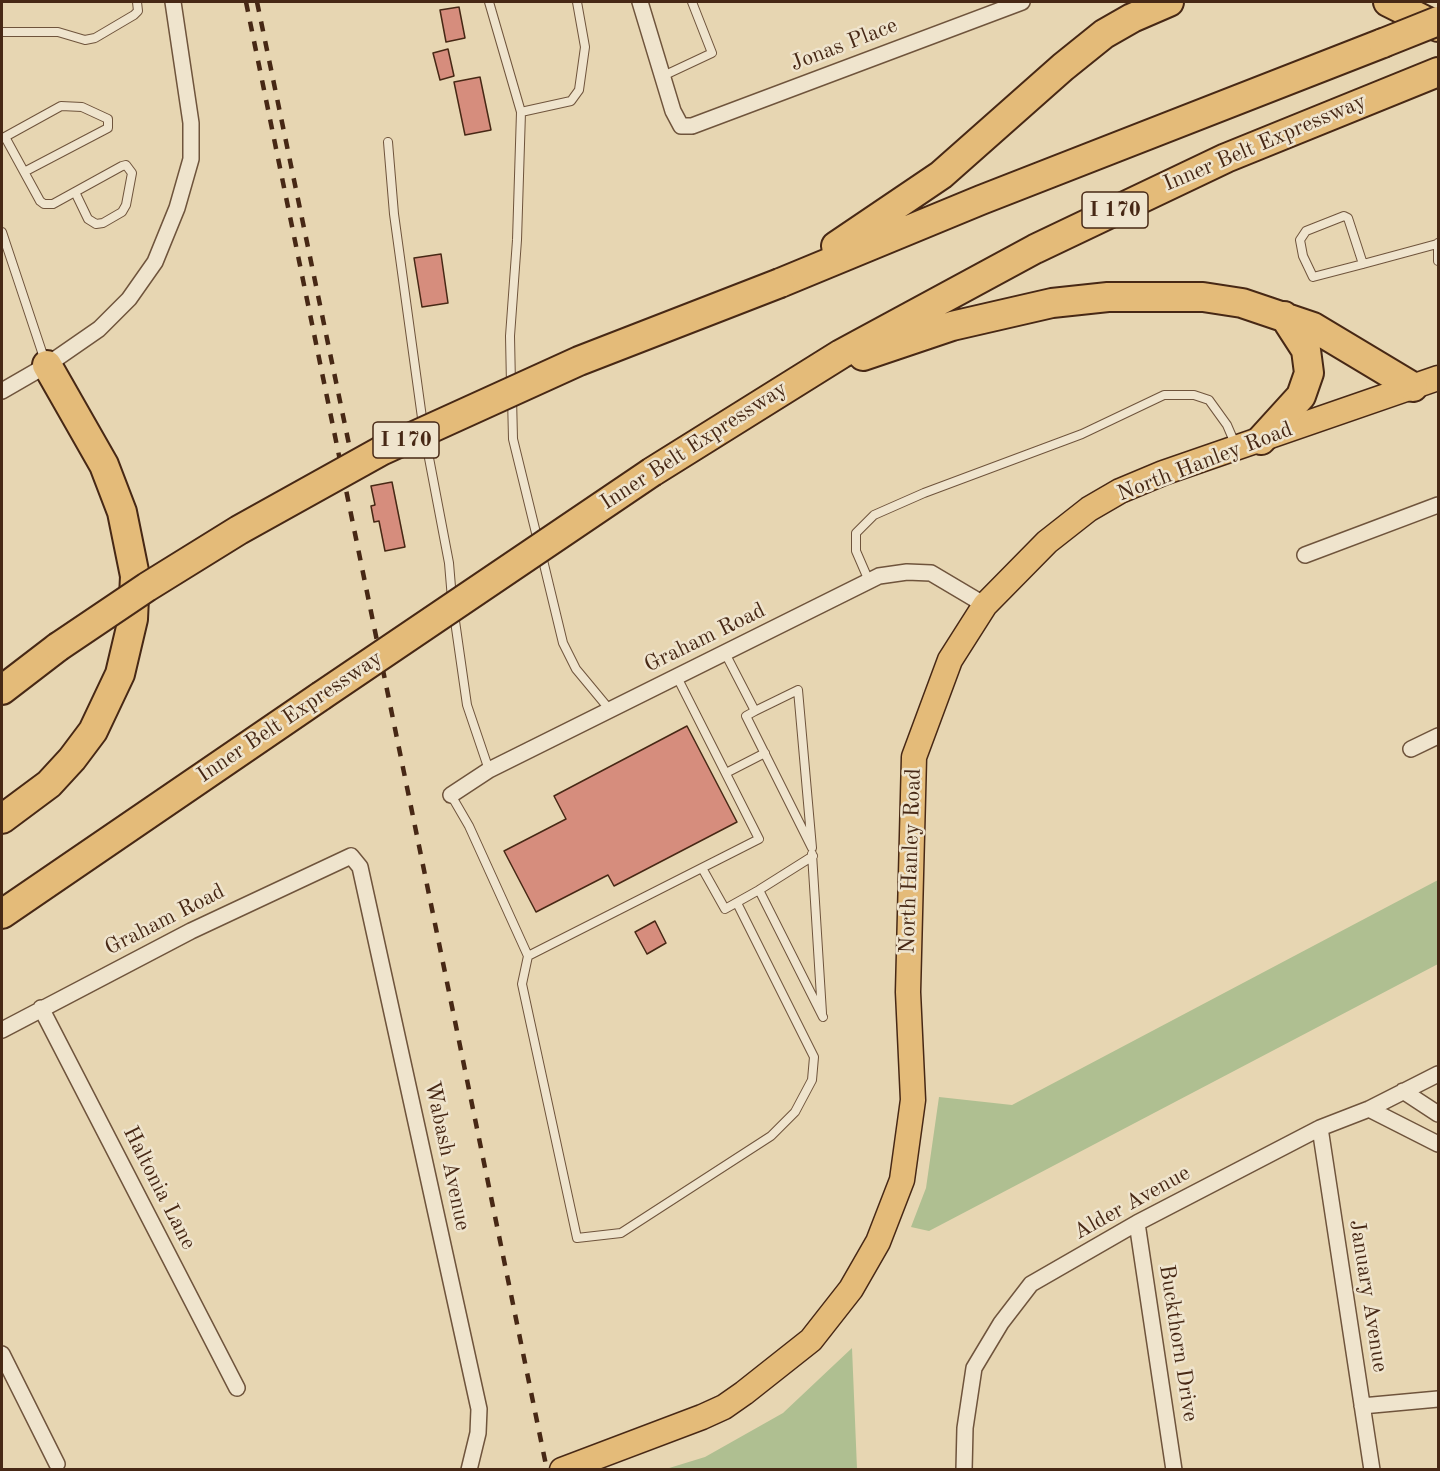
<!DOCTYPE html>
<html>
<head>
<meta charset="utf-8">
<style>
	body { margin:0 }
	#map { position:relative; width:1440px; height:1471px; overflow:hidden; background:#e7d6b2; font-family:"Old Standard TT",serif }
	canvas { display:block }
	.frame { position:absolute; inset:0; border:3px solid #472815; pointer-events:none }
</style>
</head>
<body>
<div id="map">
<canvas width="1440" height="1471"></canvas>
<div class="frame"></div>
</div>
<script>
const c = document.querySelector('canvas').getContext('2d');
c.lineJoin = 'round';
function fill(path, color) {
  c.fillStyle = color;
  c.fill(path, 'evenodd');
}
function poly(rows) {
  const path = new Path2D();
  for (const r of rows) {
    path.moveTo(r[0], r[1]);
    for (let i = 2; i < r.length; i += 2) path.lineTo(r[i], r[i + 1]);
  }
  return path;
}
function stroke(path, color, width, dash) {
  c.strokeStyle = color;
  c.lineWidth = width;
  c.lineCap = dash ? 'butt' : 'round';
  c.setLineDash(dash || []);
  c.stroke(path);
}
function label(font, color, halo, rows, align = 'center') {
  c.font = font + ' "Old Standard TT",serif';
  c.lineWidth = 5;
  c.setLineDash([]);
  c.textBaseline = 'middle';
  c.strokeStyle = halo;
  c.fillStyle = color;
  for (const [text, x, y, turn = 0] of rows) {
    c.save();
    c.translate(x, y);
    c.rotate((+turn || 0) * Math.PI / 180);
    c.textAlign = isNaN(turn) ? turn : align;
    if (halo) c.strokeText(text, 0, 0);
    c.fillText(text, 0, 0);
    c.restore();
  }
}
const green = poly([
	[1438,880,1438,964,929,1231,911,1227,926,1188,939,1097,1012,1105],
	[852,1348,857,1469,666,1469,705,1457,783,1413]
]);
const building = poly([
	[459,7,465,38,446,42,440,10,459,7],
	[448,49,454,76,440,80,433,53,448,49],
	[480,77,491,130,465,135,454,82,480,77],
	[441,254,448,303,422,307,414,258,441,254],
	[392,482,405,547,385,551,379,521,374,522,371,506,375,505,371,486,392,482],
	[687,726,737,822,614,886,608,875,536,912,504,851,566,819,554,796,687,726],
	[655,921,666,943,647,954,635,932,655,921]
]);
const service = poly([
	[489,2,521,112,517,240,510,336,511,385],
	[2,32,58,32,85,40,95,38,134,15,138,11,137,2],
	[663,76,712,53,692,2],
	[521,112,571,101,579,90,585,47,577,2],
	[5,137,40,201,44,204,53,204,122,166,126,165,132,173,126,205,122,212,103,223,96,224,88,219,75,192],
	[3,138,61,106,82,107,108,119,108,128,24,172],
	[388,142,394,214,423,425],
	[2,232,45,361],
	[1438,243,1438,261],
	[1363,264,1348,218,1344,216,1306,231,1300,240,1303,256,1313,277,1363,264,1437,244],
	[512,397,513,439,538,541],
	[425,437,449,563,452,599],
	[541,552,563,643,576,669,610,710],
	[869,581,856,551,856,533,874,515,924,493,1082,434,1164,395,1194,395,1209,400,1227,425,1236,446],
	[454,614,467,705,489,770],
	[725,653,755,711,746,716,812,848,798,690,755,711],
	[726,773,765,753],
	[451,795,469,826,528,956,759,839,677,677],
	[812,854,822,1013],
	[813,856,759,890,823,1017],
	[702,868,725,909,759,890],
	[528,956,522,984,577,1238,621,1233,771,1136,795,1112,812,1080,814,1057,737,903]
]);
const minor = poly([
	[640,2,673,111,681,126,692,126,1022,2],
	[2,391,47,365,99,329,129,299,155,262,177,208,191,159,191,123,173,2],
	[1305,555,1438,505],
	[1411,749,1438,736],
	[451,795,489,770,879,576,907,572,931,573,985,605],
	[41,1008,237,1388],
	[2,1030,191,931,351,856,360,867,479,1409,478,1433,469,1470],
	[1403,1091,1438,1114],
	[1369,1109,1438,1144],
	[1320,1128,1372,1470],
	[1137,1223,1174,1470],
	[2,1354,57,1464],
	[1362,1406,1438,1399],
	[964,1470,965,1428,974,1368,1001,1323,1031,1284,1137,1223,1320,1128,1369,1109,1438,1074]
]);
const primary = poly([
	[562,1470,702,1417,724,1407,744,1393,811,1340,851,1289,878,1242,902,1180,913,1100,908,992,914,757,950,660,985,605,1047,542,1089,509,1120,491,1163,473,1438,378]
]);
const motorway = poly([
	[1388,2,1438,27],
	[836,246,941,175,1063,67,1104,34,1132,18,1169,2],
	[780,283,981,200,1383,43],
	[863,356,952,326,1052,303,1108,297,1203,297,1242,303,1313,327,1413,387],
	[1261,440,1301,396,1309,373,1306,350,1284,316],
	[652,472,841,354,1035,249,1226,158,1438,72],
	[2,690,58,647],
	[2,819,49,784,72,759,93,731,120,674,133,619,135,576,122,512,104,465,47,365],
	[2,914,321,696]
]);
const rail = poly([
	[246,2,547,1470],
	[257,2,351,454]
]);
const motorwayBridge = poly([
	[1383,43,1438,21],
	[58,647,147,587,239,530,381,451,579,361,780,283],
	[321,696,652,472]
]);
const shields = [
	[1115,210,66],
	[406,440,66]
];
const shieldNames = [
	["I 170",1115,210],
	["I 170",406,440]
];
const streetNames = [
	["Jonas Place",844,45,-21],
	["Inner Belt Expressway",1265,143,-23],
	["Inner Belt Expressway",694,446,-33],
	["North Hanley Road",1205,462,-21],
	["Graham Road",705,638,-26],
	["Inner Belt Expressway",290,717,-34],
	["North Hanley Road",911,861,-88],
	["Graham Road",165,920,-27],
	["Wabash Avenue",447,1156,78],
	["Haltonia Lane",159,1188,63],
	["Alder Avenue",1132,1203,-29],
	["January Avenue",1368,1296,81],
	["Buckthorn Drive",1178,1343,81]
];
fill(green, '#afbf91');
fill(building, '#d68d7d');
stroke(building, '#472815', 1.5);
stroke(service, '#6f543c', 10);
stroke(minor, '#6f543c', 18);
stroke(primary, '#472815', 27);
stroke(motorway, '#472815', 32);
stroke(service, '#efe4cd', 8);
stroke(minor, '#efe4cd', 15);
stroke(primary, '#e4bb79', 24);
stroke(motorway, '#e4bb79', 28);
stroke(rail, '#472815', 4.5, [10, 10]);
stroke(motorwayBridge, '#472815', 32, []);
stroke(motorwayBridge, '#e4bb79', 28);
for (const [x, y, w] of shields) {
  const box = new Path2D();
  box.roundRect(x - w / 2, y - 18, w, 36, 4.5);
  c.fillStyle = '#efe4cd';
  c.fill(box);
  stroke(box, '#472815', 1.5);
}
label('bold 21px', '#472815', null, shieldNames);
label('22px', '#472815', '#efe4cd', streetNames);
</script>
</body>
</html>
